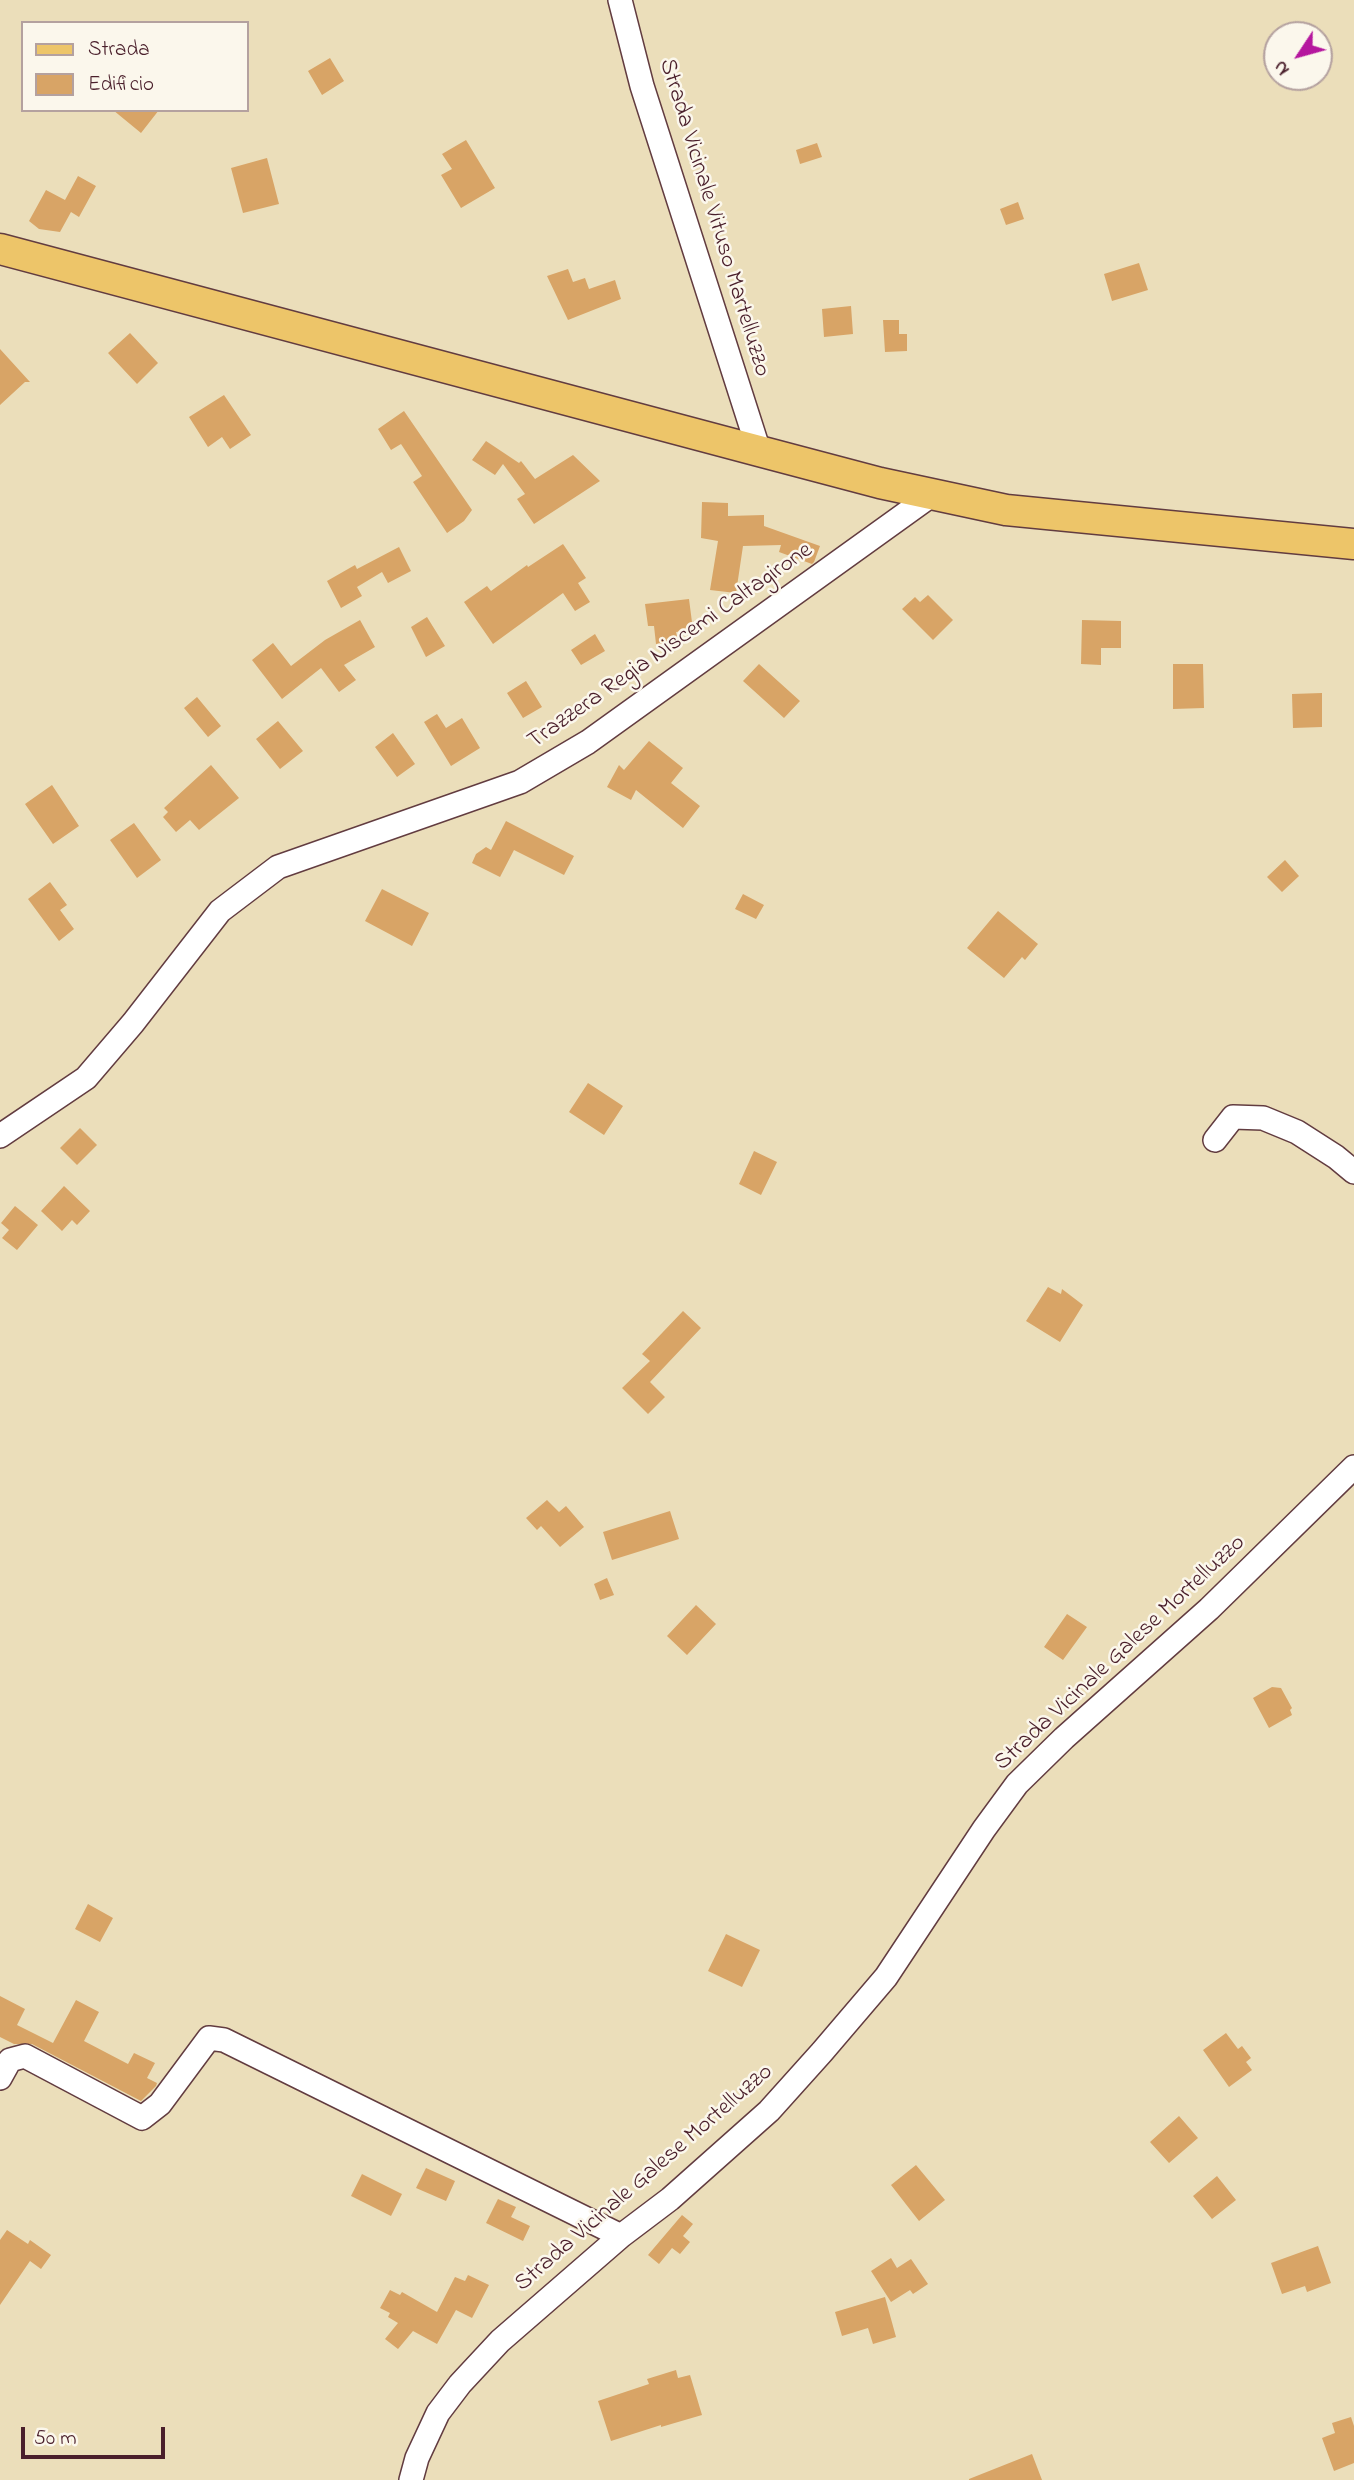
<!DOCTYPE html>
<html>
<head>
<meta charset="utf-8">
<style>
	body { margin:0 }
	#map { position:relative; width:1354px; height:2480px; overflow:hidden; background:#ebdeba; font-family:"Indie Flower",sans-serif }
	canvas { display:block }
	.legend { position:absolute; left:21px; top:21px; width:228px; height:91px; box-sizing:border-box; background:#fbf7ec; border:2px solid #b4a19f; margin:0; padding:9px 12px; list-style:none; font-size:21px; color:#4a1f2b }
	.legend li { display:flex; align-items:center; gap:14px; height:35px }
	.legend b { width:35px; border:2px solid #b4a19f }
	.north { position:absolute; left:1263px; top:21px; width:70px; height:70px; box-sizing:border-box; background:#fbf7ec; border:2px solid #b4a19f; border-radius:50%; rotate:234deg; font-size:19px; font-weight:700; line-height:28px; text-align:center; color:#4a1f2b }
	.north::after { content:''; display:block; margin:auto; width:24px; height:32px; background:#b5179e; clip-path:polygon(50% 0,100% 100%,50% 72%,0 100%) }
	.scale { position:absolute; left:21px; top:2427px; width:144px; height:32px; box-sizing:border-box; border:4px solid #4a1f2b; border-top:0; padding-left:9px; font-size:21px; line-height:24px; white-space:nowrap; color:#4a1f2b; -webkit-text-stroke:5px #fbf7ec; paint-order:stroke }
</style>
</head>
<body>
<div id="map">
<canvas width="1354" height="2480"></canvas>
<ul class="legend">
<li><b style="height:9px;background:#edc569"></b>Strada</li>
<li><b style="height:19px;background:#d8a466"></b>Edificio</li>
</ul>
<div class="north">N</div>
<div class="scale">50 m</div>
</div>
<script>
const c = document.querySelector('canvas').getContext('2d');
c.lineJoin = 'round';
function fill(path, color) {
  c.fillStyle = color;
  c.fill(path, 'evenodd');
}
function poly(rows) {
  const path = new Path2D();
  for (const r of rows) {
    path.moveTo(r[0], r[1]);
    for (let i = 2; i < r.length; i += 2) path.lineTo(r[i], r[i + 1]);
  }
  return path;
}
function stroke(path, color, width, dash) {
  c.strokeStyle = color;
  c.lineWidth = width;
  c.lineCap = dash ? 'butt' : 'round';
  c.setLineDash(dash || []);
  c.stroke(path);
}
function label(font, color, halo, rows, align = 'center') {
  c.font = font + ' "Indie Flower",sans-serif';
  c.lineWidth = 5;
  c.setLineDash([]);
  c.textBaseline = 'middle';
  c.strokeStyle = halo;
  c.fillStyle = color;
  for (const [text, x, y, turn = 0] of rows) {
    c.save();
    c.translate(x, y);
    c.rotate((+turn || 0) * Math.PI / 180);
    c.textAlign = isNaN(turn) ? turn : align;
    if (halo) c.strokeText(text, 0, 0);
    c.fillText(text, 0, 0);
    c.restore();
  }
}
const building = poly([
	[330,58,344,81,322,95,308,71],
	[113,110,159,110,141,133],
	[466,140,495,188,461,208,441,175,452,169,442,154],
	[817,143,822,157,800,164,796,150],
	[267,158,279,204,243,213,231,168],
	[78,176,96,186,79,217,71,212,60,232,39,229,29,221,46,190,65,200],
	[1018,202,1024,219,1006,225,1000,209],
	[1139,263,1148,290,1112,301,1104,274],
	[568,269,573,282,585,278,589,289,615,280,621,299,568,320,547,276],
	[851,306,853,334,824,337,822,309],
	[883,320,899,320,899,334,907,334,907,351,885,352],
	[130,333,158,363,137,384,108,353],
	[0,349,30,382,25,382,0,405],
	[224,395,251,435,230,449,222,437,208,447,189,417],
	[404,411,472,510,464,521,447,533,413,482,422,476,401,444,391,450,378,429],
	[486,441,519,463,521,461,535,479,573,455,600,481,534,524,517,499,525,494,503,464,495,475,472,460],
	[702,502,728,503,728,516,764,515,764,526,820,546,814,562,812,564,779,552,781,545,743,546,736,593,710,590,718,541,701,538],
	[563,544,586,578,578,583,590,602,575,611,563,593,493,644,464,602,487,586,491,591,527,565,528,567],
	[399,547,411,571,388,583,382,572,357,587,362,596,341,608,327,581,355,565,357,569],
	[928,595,953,620,933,640,902,609,915,597,920,602],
	[689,599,693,630,676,632,678,641,656,644,654,626,648,626,645,604],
	[427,617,445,646,426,657,411,627],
	[360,620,375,647,344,665,356,680,339,692,321,668,282,699,252,660,273,643,291,666,325,640],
	[1082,620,1121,621,1121,648,1101,648,1101,665,1081,664],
	[595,634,605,651,581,665,571,650],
	[759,664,800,701,784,718,743,681],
	[1173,664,1203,664,1204,708,1173,709],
	[526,681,542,707,523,718,507,693],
	[1322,693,1322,727,1293,728,1292,694],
	[197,697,221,726,208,737,184,708],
	[437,714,446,728,462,718,480,748,451,766,424,722],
	[278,721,303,751,280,769,256,739],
	[393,733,415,764,397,777,375,747],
	[649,741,683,768,671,783,700,806,683,828,636,790,631,800,607,787,619,765,624,770],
	[211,765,239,798,199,830,190,820,176,832,163,817,168,812,164,808],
	[52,785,79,826,53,844,25,804],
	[506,821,574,856,564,875,514,850,500,877,472,863,476,854,486,847,491,850],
	[134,823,161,860,137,878,110,840],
	[1285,860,1299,876,1282,892,1267,877],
	[50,882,67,905,60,910,74,929,59,941,28,899],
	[382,889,429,913,412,946,365,921],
	[743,894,764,905,756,919,735,909],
	[998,911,1038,944,1025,960,1022,957,1004,978,967,948],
	[588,1083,623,1106,604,1135,569,1112],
	[80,1128,97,1145,77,1165,60,1148],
	[754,1151,777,1162,761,1195,739,1184],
	[64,1186,90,1211,77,1225,72,1220,62,1231,41,1211],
	[15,1206,38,1225,17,1250,2,1238,9,1230,1,1223],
	[1048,1287,1061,1294,1062,1289,1083,1305,1060,1342,1026,1321],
	[683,1311,701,1328,650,1382,665,1397,648,1414,622,1388,650,1361,642,1354],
	[547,1500,559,1512,566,1506,584,1527,560,1547,541,1526,537,1530,526,1518],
	[670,1511,679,1539,612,1560,603,1532],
	[607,1578,614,1595,600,1600,594,1584],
	[696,1605,716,1624,687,1655,667,1636],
	[1067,1614,1087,1627,1063,1660,1044,1647],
	[1272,1687,1281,1688,1292,1708,1290,1710,1292,1715,1269,1728,1253,1698],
	[88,1904,113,1918,100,1942,75,1929],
	[726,1934,760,1950,742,1987,708,1971],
	[0,1996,25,2009,17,2025,53,2043,76,2000,99,2012,84,2041,128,2064,134,2053,155,2063,147,2078,157,2083,156,2086,141,2101,32,2044,14,2044,0,2037],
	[1226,2033,1238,2049,1242,2046,1251,2058,1246,2062,1252,2070,1229,2087,1203,2050],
	[1179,2116,1198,2138,1169,2163,1150,2142],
	[916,2165,945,2200,919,2221,891,2185],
	[426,2168,455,2181,446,2201,416,2188],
	[362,2174,402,2194,391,2216,351,2196],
	[1217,2176,1236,2200,1212,2219,1193,2196],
	[498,2199,516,2207,511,2217,530,2226,523,2241,486,2223],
	[682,2215,693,2224,683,2236,690,2242,680,2254,672,2248,659,2264,648,2255],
	[7,2230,28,2244,30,2240,51,2255,41,2269,30,2261,0,2305,0,2240],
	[1318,2246,1331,2283,1307,2292,1305,2286,1282,2294,1271,2263],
	[891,2258,897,2268,911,2259,928,2284,913,2294,910,2290,891,2302,871,2271],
	[468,2275,489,2285,472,2318,456,2310,437,2344,413,2331,398,2349,385,2339,398,2323,388,2317,390,2313,380,2308,390,2290,400,2295,402,2292,437,2312,455,2277,465,2281],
	[885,2297,896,2337,873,2344,868,2328,842,2336,835,2312],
	[676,2370,678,2378,690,2375,702,2415,661,2427,661,2425,611,2441,598,2401,649,2384,647,2379],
	[1351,2417,1354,2426,1354,2463,1334,2471,1322,2438,1335,2433,1332,2423],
	[1032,2454,1042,2480,969,2480,969,2479]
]);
const minor = poly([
	[620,0,642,86,759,451],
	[0,1136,86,1078,133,1023,220,911,278,867,520,782,588,742,933,494],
	[1215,1140,1233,1117,1263,1118,1297,1132,1336,1157,1354,1172],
	[0,2078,10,2060,25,2056,142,2118,160,2104,209,2038,224,2040,621,2236],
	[411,2480,417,2458,438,2413,460,2384,500,2341,621,2236,670,2199,769,2111,822,2052,886,1977,984,1829,1017,1784,1064,1738,1209,1609,1354,1467]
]);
const major = poly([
	[0,249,759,451,880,483,1006,510,1354,544]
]);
const streetNames = [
	["Strada Vicinale Vituso Martelluzzo",713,218,73],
	["Trazzera Regia Niscemi Caltagirone",671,647,-35],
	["Strada Vicinale Galese Mortelluzzo",1121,1654,-43],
	["Strada Vicinale Galese Mortelluzzo",645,2179,-41]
];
fill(building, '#d8a466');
stroke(minor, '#623c40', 26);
stroke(major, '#623c40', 33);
stroke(minor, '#fff', 23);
stroke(major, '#edc569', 30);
label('24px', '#4a1f2b', '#fbf7ec', streetNames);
</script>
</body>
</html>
